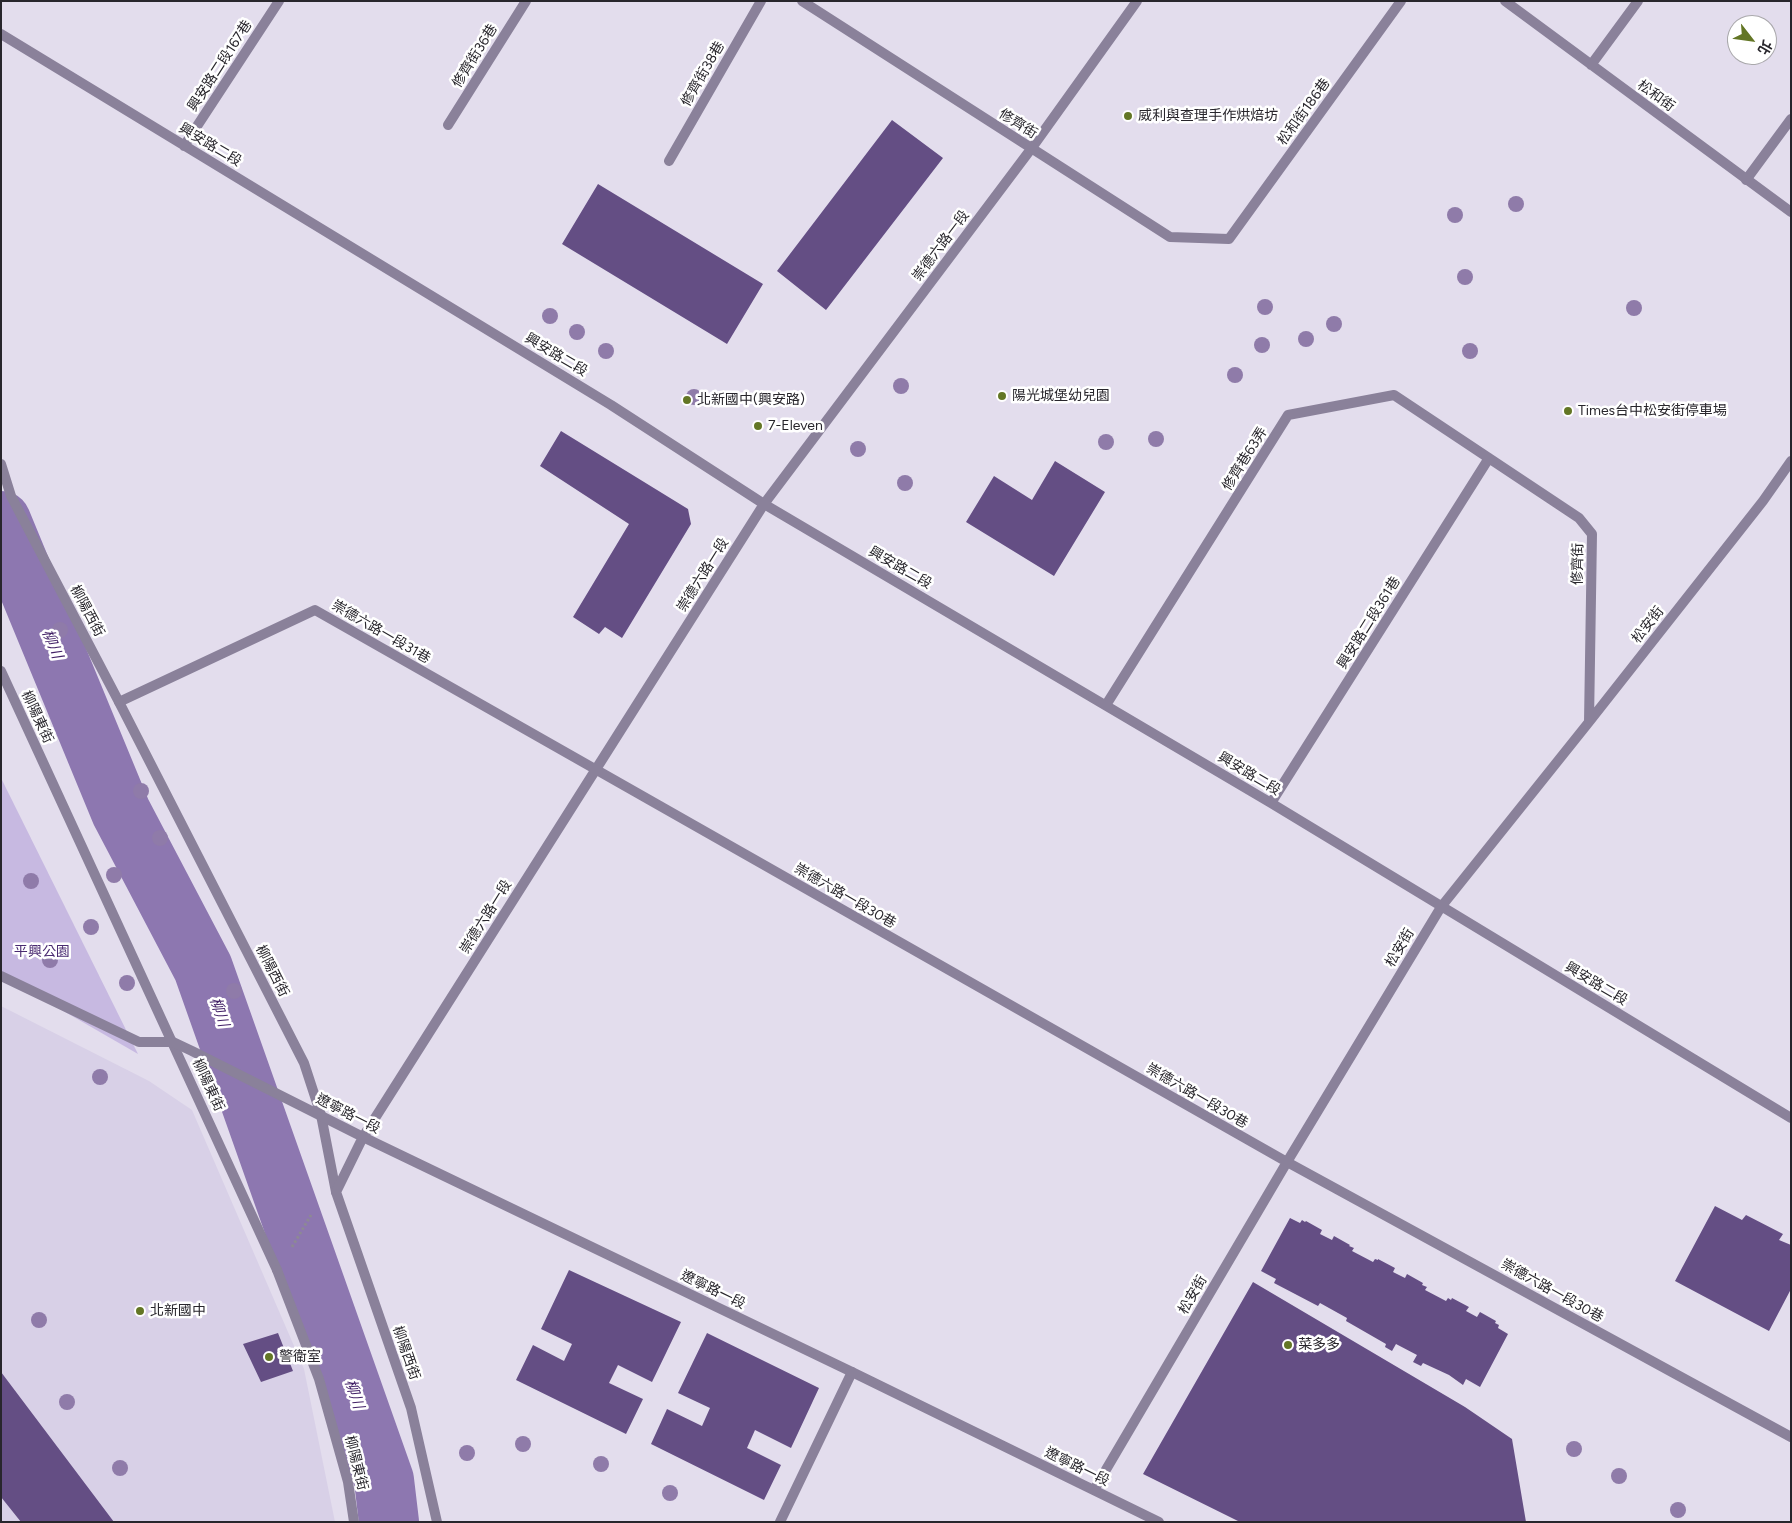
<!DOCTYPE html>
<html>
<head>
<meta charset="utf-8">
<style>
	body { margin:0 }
	#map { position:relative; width:1792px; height:1523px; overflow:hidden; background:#e3dded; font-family:Figtree,"Noto Sans TC",sans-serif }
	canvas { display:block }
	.frame { position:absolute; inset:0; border:2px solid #28262c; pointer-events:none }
	.north { position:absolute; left:1727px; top:15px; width:50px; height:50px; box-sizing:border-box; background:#fff; border:1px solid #a9a8ab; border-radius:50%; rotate:120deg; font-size:14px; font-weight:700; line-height:20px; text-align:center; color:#28262c }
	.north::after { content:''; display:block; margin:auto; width:18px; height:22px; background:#637625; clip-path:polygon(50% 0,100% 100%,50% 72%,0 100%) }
</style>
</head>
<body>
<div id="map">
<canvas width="1792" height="1523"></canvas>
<div class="frame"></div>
<div class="north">北</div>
</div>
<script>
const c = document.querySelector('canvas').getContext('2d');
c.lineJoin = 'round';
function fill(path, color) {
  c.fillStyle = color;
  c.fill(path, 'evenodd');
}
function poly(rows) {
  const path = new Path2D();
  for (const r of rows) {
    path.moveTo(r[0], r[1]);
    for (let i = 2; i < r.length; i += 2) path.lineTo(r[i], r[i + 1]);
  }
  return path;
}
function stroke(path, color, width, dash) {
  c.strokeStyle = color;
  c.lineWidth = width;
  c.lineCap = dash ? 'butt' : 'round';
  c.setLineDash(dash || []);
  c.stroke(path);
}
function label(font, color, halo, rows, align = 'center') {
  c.font = font + ' Figtree,"Noto Sans TC",sans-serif';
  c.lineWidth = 5;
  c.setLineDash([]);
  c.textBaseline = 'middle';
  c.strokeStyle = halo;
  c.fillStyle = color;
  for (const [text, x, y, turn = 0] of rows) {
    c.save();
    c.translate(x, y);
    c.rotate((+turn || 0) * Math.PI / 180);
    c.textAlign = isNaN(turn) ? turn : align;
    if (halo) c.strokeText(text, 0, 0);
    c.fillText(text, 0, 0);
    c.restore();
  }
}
const built = poly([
	[1,1006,149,1081,192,1110,304,1369,335,1522,1,1522]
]);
const green = poly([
	[1,778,138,1054,1,975]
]);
const river = poly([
	[1,521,121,812,203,968,384,1480,389,1522]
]);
const building = poly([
	[892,120,943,158,826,310,777,271],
	[598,184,763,284,727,344,562,244],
	[561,431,688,509,691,524,622,638,605,627,599,634,573,617,629,524,540,466],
	[1055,461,1105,492,1054,576,966,522,994,476,1032,500],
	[1715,1206,1742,1220,1746,1215,1783,1234,1779,1240,1791,1245,1791,1289,1769,1331,1675,1281],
	[1290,1218,1300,1223,1302,1220,1305,1222,1306,1221,1322,1230,1320,1234,1332,1240,1334,1236,1350,1245,1349,1246,1354,1248,1352,1251,1373,1262,1375,1259,1378,1260,1378,1259,1395,1268,1393,1272,1405,1278,1407,1274,1423,1283,1422,1285,1427,1287,1425,1290,1446,1301,1448,1298,1451,1300,1452,1298,1469,1307,1466,1311,1477,1317,1480,1312,1496,1321,1495,1323,1499,1325,1498,1328,1508,1334,1480,1387,1466,1379,1463,1385,1449,1375,1423,1363,1421,1366,1413,1362,1417,1355,1396,1344,1392,1351,1385,1347,1386,1344,1346,1321,1347,1318,1320,1303,1318,1306,1274,1283,1276,1279,1261,1271],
	[569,1270,681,1322,652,1382,618,1365,609,1383,643,1399,626,1434,516,1380,533,1345,564,1361,572,1344,541,1329],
	[1253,1282,1465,1407,1512,1439,1526,1522,1240,1522,1143,1474],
	[278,1333,293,1371,261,1382,243,1344],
	[707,1333,819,1388,791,1448,755,1430,747,1448,781,1465,764,1500,651,1444,667,1409,702,1426,710,1408,678,1393],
	[1,1372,114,1522,21,1522,1,1497]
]);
const path = poly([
	[292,1247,311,1215]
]);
const lane = poly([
	[1746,180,1791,119],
	[1,464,11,496,119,702,304,1063,321,1115,336,1192],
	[1,671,277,1270],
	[780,1522,852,1372]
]);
const street = poly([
	[802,1,1170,237,1229,239,1401,1],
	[1505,1,1791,212],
	[1,34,611,405,764,504,1271,803,1791,1118],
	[1591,65,1638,1],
	[448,125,526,1],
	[184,146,279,1],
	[669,161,761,1],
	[119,702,315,610,1287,1162,1791,1437],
	[1106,705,1288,415,1394,395,1579,518,1592,534,1589,722],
	[1271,803,1489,458],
	[1,976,139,1042,173,1042,192,1051,363,1137,852,1372,1159,1522],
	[277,1270,319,1379,348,1482,354,1522],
	[1094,1490,1287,1162,1441,907,1589,722,1763,501,1791,461],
	[437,1522,411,1408,336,1192,363,1137,764,504,1031,149,1137,1]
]);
const trees = [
	[1516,204],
	[1455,215],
	[1465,277],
	[1265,307],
	[1634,308],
	[550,316],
	[1334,324],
	[577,332],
	[1306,339],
	[1262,345],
	[606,351],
	[1470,351],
	[1235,375],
	[901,386],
	[694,397],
	[1156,439],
	[1106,442],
	[858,449],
	[905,483],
	[60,630],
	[141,791],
	[160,838],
	[114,875],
	[31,881],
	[91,927],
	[50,960],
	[127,983],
	[234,991],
	[100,1077],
	[39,1320],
	[67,1402],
	[523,1444],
	[1574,1449],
	[467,1453],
	[601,1464],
	[120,1468],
	[1619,1476],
	[670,1493],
	[1678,1510]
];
const markers = [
	[1128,116,5,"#637625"],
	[1002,396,5,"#637625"],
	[687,400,5,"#637625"],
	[1568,411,5,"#637625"],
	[758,426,5,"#637625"],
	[140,1311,5,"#637625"],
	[1288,1345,5,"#637625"],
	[269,1357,5,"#637625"]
];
const streetNames = [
	["修齊街36巷",475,56,-58],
	["興安路二段167巷",220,66,-57],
	["修齊街38巷",703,74,-60],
	["松和街",1656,96,36],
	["松和街186巷",1304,112,-54],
	["修齊街",1018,124,32],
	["興安路二段",210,145,31],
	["崇德六路一段",941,246,-53],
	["興安路二段",556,355,31],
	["修齊巷63弄",1245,459,-58],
	["修齊街",1578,564,-89],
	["興安路二段",900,568,30],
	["崇德六路一段",703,575,-58],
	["柳陽西街",87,611,62],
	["興安路二段361巷",1369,623,-58],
	["松安街",1648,625,-52],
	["崇德六路一段31巷",381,632,30],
	["柳陽東街",37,717,65],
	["興安路二段",1249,774,31],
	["崇德六路一段30巷",845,896,30],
	["崇德六路一段",486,917,-58],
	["松安街",1400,948,-59],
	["柳陽西街",272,971,63],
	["興安路二段",1596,984,31],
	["柳陽東街",208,1085,65],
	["崇德六路一段30巷",1197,1096,30],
	["遼寧路一段",348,1114,27],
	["遼寧路一段",713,1290,26],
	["崇德六路一段30巷",1552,1291,29],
	["松安街",1193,1295,-60],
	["柳陽西街",406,1353,71],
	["柳陽東街",356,1463,76],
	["遼寧路一段",1077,1467,26]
];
const poiNames = [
	["威利與查理手作烘焙坊",1138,116],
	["陽光城堡幼兒園",1012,396],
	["北新國中(興安路)",697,400],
	["Times台中松安街停車場",1578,411],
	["7-Eleven",768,426],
	["北新國中",150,1311],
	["菜多多",1298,1345],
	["警衛室",279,1357]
];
const parkNames = [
	["平興公園",42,952]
];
const waterNames = [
	["柳川",52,644,68],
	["柳川",219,1012,71],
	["柳川",354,1394,71]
];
fill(built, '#d8d0e7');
fill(green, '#c7b9e1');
stroke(river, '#8d77b0', 60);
fill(building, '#644e84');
stroke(path, '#8d8994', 3, [2.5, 2.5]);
stroke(lane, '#8a819a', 10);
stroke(street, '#8a819a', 10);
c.fillStyle = '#8f7ba9';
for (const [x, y] of trees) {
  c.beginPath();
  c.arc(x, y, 8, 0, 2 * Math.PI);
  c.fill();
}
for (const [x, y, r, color] of markers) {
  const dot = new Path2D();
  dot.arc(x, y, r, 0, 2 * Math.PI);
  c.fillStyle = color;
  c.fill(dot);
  stroke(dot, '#fff', 2);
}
label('14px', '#28262c', '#fff', streetNames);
label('14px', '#28262c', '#fff', poiNames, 'left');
label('14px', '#4a2b71', '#fff', parkNames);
label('italic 15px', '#401f65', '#fff', waterNames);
</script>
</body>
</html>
